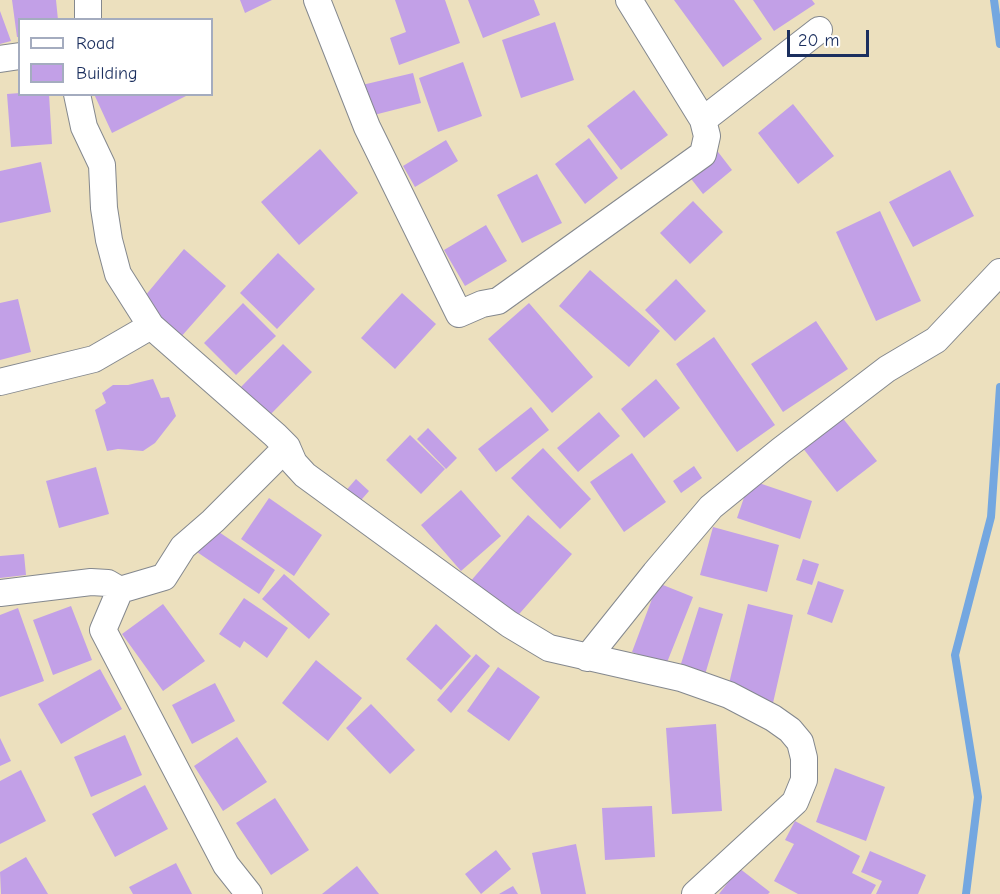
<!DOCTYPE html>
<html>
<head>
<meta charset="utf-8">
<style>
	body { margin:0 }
	#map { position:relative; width:1000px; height:894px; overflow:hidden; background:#ece0be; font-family:"Comic Neue",sans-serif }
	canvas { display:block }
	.legend { position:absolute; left:18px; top:18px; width:195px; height:78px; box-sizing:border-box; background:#fff; border:2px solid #a4acbf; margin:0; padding:8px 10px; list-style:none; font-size:18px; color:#1b2f5e }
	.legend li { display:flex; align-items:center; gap:12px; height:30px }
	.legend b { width:30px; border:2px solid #a4acbf }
	.scale { position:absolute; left:787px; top:30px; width:82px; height:27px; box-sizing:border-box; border:3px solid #1b2f5e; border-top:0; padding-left:8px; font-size:18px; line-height:21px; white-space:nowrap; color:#1b2f5e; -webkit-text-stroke:4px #fff; paint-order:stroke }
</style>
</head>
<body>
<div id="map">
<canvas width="1000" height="894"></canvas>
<ul class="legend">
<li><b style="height:8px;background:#fff"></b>Road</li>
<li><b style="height:16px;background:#c2a0e7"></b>Building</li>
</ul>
<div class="scale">20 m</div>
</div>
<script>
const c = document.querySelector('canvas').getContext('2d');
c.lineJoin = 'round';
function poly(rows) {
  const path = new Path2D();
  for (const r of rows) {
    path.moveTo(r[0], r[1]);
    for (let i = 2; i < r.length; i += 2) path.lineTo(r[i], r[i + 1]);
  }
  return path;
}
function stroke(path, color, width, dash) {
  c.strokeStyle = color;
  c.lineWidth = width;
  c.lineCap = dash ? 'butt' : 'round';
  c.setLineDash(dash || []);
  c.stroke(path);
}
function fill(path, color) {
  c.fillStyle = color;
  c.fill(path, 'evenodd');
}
const stream = poly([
	[994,0,1000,44],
	[966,894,978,797,955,655,991,517,1000,387]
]);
const building = poly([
	[12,0,56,0,58,20,20,20,20,37,17,37],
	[240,0,272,0,245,13],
	[395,0,445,0,460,43,399,65,390,38,406,32],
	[468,0,534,0,540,15,483,38],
	[674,0,734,0,762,39,723,67],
	[753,0,812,0,815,4,774,31],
	[0,11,11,41,0,44],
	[555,22,574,80,521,98,502,40],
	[463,62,482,116,438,132,419,78],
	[413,73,421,103,370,116,362,85],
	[634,90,668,135,621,170,587,126],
	[20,93,20,94,49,94,52,144,11,147,7,94],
	[94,94,190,94,112,133],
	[793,104,834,156,798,184,758,133],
	[589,138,618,178,585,204,555,164],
	[446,140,458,161,415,187,403,166],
	[715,148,732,170,703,194,685,171],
	[320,149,358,193,299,245,261,202],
	[41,162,51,212,0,223,0,171],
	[950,170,974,216,913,247,889,202],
	[537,174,562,223,522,243,497,195],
	[693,201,723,232,690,264,660,233],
	[880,211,921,301,876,321,836,232],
	[486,225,507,261,465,286,444,250],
	[184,249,226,286,180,338,140,302],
	[278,253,315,289,277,329,240,293],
	[590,270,660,331,629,367,559,306],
	[676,279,706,311,675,341,645,310],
	[402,293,436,324,395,369,361,338],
	[18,299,31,352,0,360,0,303],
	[243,303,276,336,236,375,204,343],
	[529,303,593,377,552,413,488,339],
	[816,321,848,369,783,412,751,364],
	[714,337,775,425,737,452,676,364],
	[283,344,312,372,270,415,241,387],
	[153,379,161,398,169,397,176,416,155,443,143,451,118,449,107,451,95,410,106,403,102,393,113,385,128,385],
	[656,379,680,408,644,438,621,409],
	[531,407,549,430,496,472,478,449],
	[599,412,620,436,578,472,557,448],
	[841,416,877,461,837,492,802,447],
	[428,428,457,458,446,469,417,439],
	[410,435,445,469,421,494,386,460],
	[543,448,591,499,560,529,511,478],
	[632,453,666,502,624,532,590,482],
	[694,466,702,478,681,493,673,481],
	[96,467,109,514,59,528,46,481],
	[356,479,369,491,356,506,343,494],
	[750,480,812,501,800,539,737,518],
	[461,490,501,536,461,571,421,525],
	[269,498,322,535,294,576,241,539],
	[528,515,572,554,513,621,469,583],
	[713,527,779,545,767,592,700,575],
	[213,528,275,570,259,594,197,552],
	[24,554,26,575,0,578,0,556],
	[803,559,819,564,812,585,796,580],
	[284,574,330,614,309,639,262,599],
	[818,581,844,590,832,623,807,614],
	[658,583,693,597,666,665,632,652],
	[244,598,288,628,267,658,244,641,240,648,219,634],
	[163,604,205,661,163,691,122,634],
	[748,604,793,615,773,703,727,692],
	[71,606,92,660,53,675,33,620],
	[699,607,723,614,704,678,679,670],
	[18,608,44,681,0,697,0,615],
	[436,624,471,656,441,690,406,659],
	[476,654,490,666,451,713,437,700],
	[316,660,362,698,328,741,282,703],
	[498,667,540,697,509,741,467,711],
	[100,669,122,709,61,744,38,704],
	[215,683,235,721,192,744,172,705],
	[371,704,415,750,390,774,346,728],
	[716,724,722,811,672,814,666,728],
	[125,735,142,775,91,797,74,757],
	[237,737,267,782,223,811,194,766],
	[0,738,11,761,0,766],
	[835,768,885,787,866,841,816,822],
	[21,770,46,821,0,844,0,781],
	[145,785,168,829,115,857,92,814],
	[275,798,309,850,271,875,236,823],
	[652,806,655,857,605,860,602,808],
	[795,821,860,856,852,873,876,885,871,894,798,894,774,881,794,844,785,840],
	[576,844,586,894,541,894,532,853],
	[496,850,511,869,481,894,465,874],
	[870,851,926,875,918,894,876,894,882,881,861,872],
	[26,857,48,894,1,894,0,872],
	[176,863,192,894,133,894,129,887],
	[357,866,379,894,322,894],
	[739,868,770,892,768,894,719,894],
	[513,886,518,894,499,894]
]);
const street = poly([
	[317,0,367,127,459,314,482,304,498,301,703,154,707,136,703,120,629,0],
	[88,20,88,0],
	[0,59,20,56],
	[77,94,84,127,102,165,104,208,109,240,118,274,151,326,275,435,287,447,294,463,305,475,509,624,549,648,681,678,729,695,773,718,790,730,800,742,804,758,804,780,795,802,695,894],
	[703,120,819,30],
	[0,382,94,359,151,326],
	[120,590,164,577,183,547,213,521,287,447],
	[0,593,91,582,108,583,120,590,103,630,226,865,249,894],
	[587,658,655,573,711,507,781,450,887,369,936,340,1000,272]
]);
stroke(stream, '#74a7e0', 8);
fill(building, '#c2a0e7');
stroke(street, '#84888e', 28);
stroke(street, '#fff', 26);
</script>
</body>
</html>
